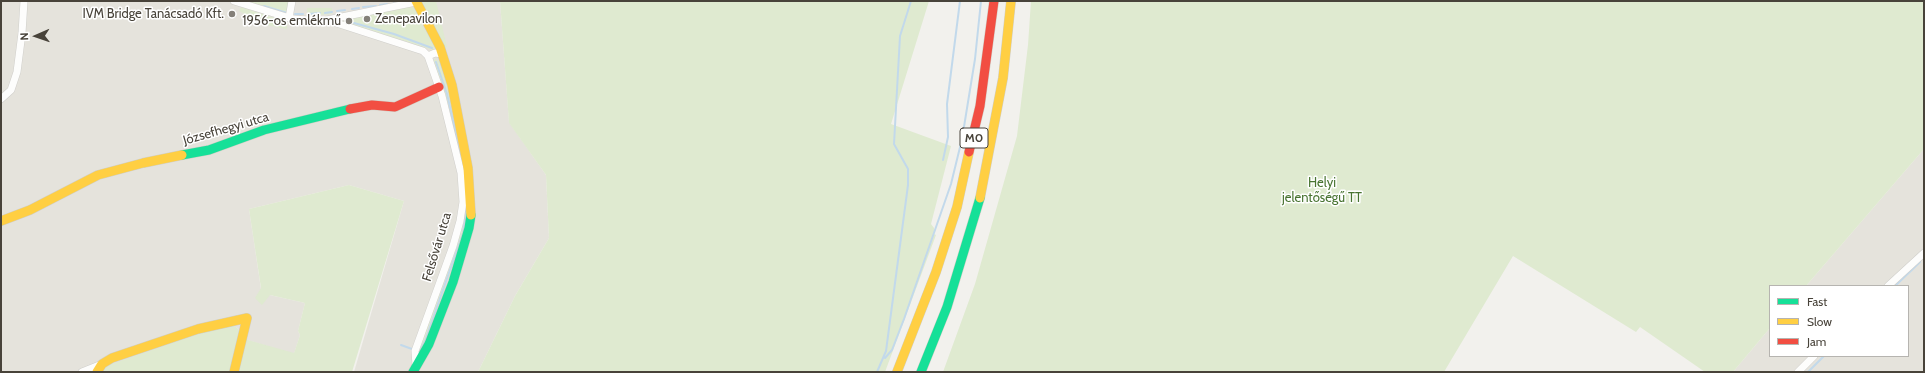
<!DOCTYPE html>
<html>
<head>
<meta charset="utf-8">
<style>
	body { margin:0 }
	#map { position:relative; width:1925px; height:373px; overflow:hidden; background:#f2f1ed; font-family:Cabin,sans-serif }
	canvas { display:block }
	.frame { position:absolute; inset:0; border:2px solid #48433a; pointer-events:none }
	.legend { position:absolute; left:1769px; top:285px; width:140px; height:72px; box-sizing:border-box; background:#fff; border:1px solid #b6b4b0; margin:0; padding:5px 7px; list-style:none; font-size:12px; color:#48433a }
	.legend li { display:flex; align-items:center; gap:8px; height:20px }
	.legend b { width:20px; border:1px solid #b6b4b0 }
	.north { position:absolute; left:16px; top:16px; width:40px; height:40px; -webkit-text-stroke:3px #fff; paint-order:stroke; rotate:268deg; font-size:11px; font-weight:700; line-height:16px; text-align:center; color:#48433a }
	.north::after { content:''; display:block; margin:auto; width:14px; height:18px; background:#48433a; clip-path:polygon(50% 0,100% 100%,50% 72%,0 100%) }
</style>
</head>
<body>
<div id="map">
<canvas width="1925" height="373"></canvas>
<div class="frame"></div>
<ul class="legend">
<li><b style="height:5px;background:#16e098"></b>Fast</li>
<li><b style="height:5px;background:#ffcf43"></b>Slow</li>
<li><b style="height:5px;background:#f24e42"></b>Jam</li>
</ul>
<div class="north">N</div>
</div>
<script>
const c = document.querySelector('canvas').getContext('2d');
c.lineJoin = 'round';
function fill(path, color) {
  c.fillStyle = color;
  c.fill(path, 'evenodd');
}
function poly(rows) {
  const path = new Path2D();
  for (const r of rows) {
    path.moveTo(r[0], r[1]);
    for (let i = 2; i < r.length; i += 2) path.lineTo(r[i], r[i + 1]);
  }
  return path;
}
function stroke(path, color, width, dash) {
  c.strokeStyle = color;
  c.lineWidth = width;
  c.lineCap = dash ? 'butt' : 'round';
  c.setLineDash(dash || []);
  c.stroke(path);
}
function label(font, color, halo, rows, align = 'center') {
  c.font = font + ' Cabin,sans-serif';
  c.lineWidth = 3;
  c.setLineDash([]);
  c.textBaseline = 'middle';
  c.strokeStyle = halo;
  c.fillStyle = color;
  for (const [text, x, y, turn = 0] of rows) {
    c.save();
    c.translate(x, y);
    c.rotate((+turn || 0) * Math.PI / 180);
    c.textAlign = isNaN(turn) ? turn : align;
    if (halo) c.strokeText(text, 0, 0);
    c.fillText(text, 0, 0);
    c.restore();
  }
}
const residential = poly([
	[1,1,500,1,509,122,546,175,549,238,515,296,478,372,354,372,404,201,349,185,249,209,261,289,270,295,305,303,298,331,300,335,294,354,247,340,236,327,88,372,1,372],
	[1924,149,1924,372,1733,372,1770,328,1770,356,1908,356,1908,286,1806,286]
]);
const green = poly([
	[245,1,290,1,288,9,285,14],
	[420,1,436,1,447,47,443,48],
	[500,1,929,1,891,124,951,146,931,224,934,228,934,234,936,235,885,372,478,372,515,296,549,238,546,175,509,123],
	[1031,1,1924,1,1924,149,1806,286,1770,286,1770,328,1733,372,1705,372,1640,327,1636,332,1513,256,1444,372,943,372,975,284,1017,136,1028,45],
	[404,6,415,8,423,27,436,45,433,50,338,21],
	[241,7,287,22,287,29,266,25,239,11],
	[307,8,332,8,332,14,307,16],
	[435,59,441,62,443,66,465,162,469,218,450,278,448,279,445,277,465,196,432,62],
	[349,185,404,201,352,372,88,372,224,325,231,325,236,327,248,340,294,353,300,335,298,331,305,303,270,295,262,305,255,298,261,288,249,209],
	[444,283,447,286,423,350,419,354,417,350,442,284]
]);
const stream = poly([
	[394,2,398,1],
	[380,5,387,4],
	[264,6,287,13],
	[363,7,376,6],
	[352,9,359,8],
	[337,11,345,10],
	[325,13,332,12],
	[295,14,303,14],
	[308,14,320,13],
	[354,23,394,34,432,48],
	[436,62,447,94,461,156],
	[943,160,948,137,947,104,960,1],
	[1895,286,1920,262],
	[401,345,412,349],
	[417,351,420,351,425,341,463,233,467,204],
	[885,358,892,350,904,319,951,184,962,139,975,59,981,1],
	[877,372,886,351,908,185,908,169,894,144,900,36,911,1],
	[1808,372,1824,356]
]);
const street = poly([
	[234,1,293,19,308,20,327,20,416,2],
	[289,18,292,1],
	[327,20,423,51,428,56,442,96,461,173,463,202,460,221,453,246,415,351,416,365],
	[428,56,435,53,442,54],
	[1,99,11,90,17,72,22,33,24,1],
	[1888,286,1924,253],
	[82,372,102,364],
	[1798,372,1814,356]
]);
const fast = poly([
	[182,155,209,150,264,130,350,109],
	[413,372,429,344,453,282,469,228,471,215],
	[921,372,947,307,980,198]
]);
const slow = poly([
	[416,1,440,47,452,85,468,168,471,215],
	[980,198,1003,78,1011,1],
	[1,221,30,210,98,175,143,163,182,155],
	[97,372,102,364,112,358,198,329,247,318,234,372],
	[897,372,936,272,957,207,969,152]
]);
const jam = poly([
	[350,109,372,105,395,107,439,87],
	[969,152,980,106,994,1]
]);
const markers = [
	[232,14,4,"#848079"],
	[367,19,4,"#848079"],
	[349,21,4,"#848079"]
];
const shields = [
	[974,138,28]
];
const shieldNames = [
	["M0",974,138]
];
const poiNames = [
	["IVM Bridge Tanácsadó Kft.",224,14],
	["Zenepavilon",375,19,"left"],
	["1956-os emlékmű",341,21]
];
const streetNames = [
	["Józsefhegyi utca",226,129,-16],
	["Felsővár utca",437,247,-73]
];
const parkNames = [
	["Helyi",1322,183],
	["jelentőségű TT",1322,198]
];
fill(residential, '#e5e3dc');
fill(green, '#dfead0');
stroke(stream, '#c2d9eb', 2);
stroke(street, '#d0cfcb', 8);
stroke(fast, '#d0cec5', 10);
stroke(slow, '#d0cec5', 10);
stroke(jam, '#d0cec5', 10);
stroke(street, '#fdfdfc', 7);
stroke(fast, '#16e098', 9);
stroke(slow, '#ffcf43', 9);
stroke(jam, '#f24e42', 9);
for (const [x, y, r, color] of markers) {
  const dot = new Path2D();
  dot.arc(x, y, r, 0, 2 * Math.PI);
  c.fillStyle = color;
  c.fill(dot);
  stroke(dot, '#fff', 1.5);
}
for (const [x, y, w] of shields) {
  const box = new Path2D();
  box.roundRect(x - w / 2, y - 10, w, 20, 3);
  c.fillStyle = '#fff';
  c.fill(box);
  stroke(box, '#48433a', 1);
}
label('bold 12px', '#48433a', null, shieldNames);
label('13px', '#48433a', '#fff', poiNames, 'right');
label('13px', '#48433a', '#fff', streetNames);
label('13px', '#497432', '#fff', parkNames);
</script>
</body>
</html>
